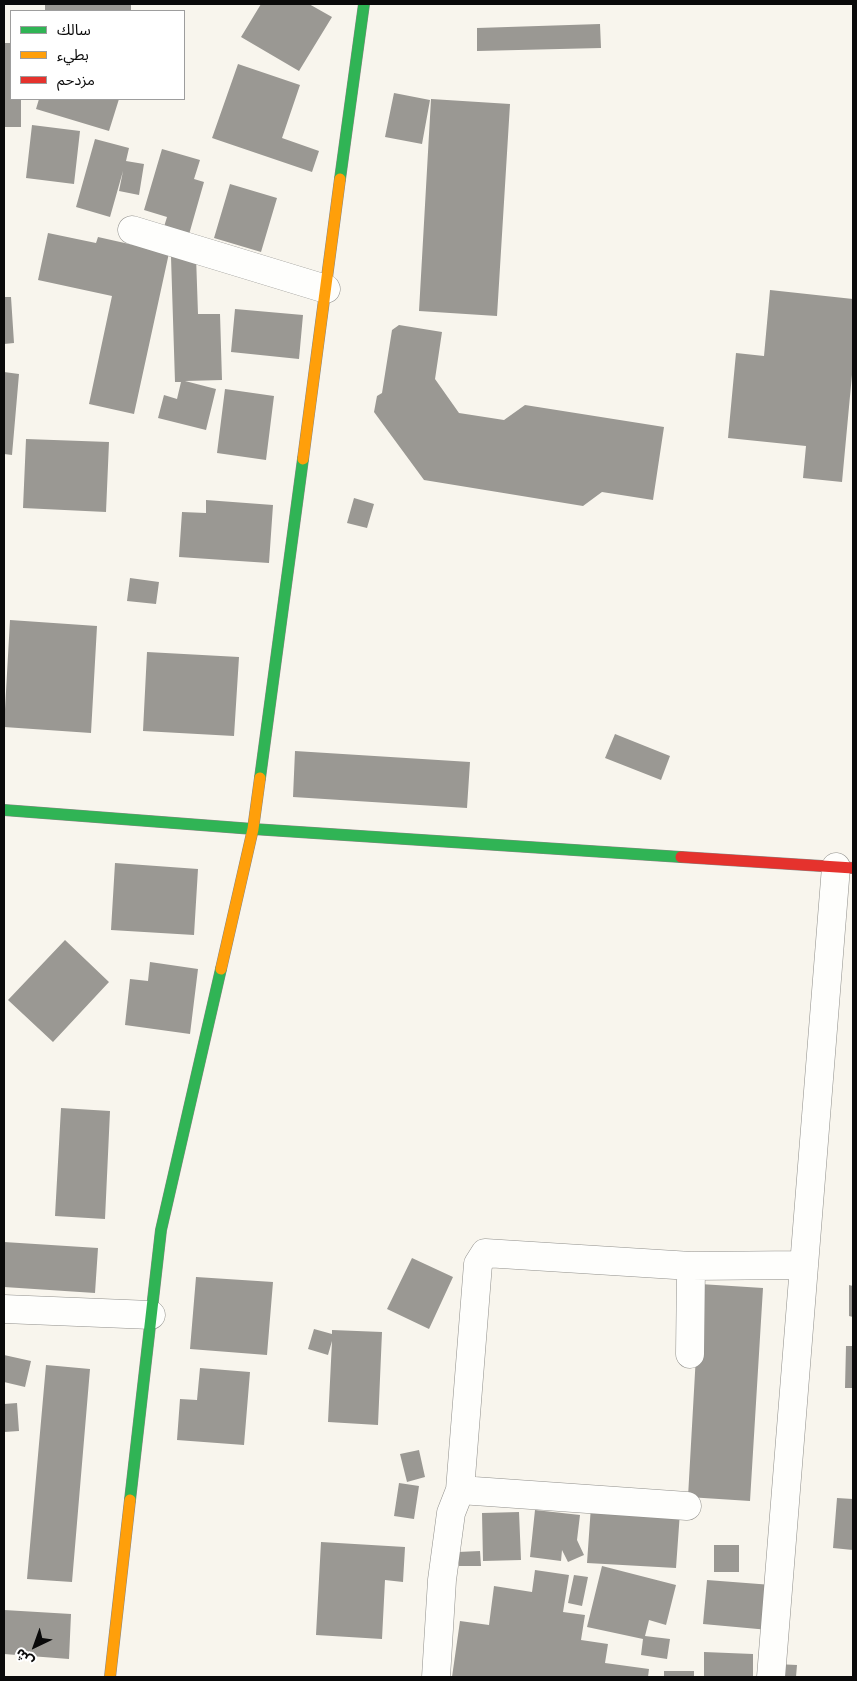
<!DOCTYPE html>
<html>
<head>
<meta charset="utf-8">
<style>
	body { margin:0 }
	#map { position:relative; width:857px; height:1681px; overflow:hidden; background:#f8f5ed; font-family:"Times New Roman","Noto Sans Arabic",serif }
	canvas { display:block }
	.frame { position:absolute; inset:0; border:5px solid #0a0a0a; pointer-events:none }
	.legend { position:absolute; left:10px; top:10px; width:175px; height:90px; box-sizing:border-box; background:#fff; border:1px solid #9d9d9d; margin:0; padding:6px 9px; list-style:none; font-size:15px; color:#0a0a0a }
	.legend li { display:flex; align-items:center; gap:10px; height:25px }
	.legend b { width:25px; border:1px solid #9d9d9d }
	.north { position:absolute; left:10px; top:1621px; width:50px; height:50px; -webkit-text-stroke:4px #fff; paint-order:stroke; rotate:222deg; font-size:14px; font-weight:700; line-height:20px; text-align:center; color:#0a0a0a }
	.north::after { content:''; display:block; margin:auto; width:18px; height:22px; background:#0a0a0a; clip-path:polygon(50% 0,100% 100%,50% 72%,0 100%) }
</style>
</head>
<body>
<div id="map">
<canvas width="857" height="1681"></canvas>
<div class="frame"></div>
<ul class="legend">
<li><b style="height:6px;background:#30b455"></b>سالك</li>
<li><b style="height:6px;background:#ff9f0a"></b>بطيء</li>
<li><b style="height:6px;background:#e5322d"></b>مزدحم</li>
</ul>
<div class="north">ش</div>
</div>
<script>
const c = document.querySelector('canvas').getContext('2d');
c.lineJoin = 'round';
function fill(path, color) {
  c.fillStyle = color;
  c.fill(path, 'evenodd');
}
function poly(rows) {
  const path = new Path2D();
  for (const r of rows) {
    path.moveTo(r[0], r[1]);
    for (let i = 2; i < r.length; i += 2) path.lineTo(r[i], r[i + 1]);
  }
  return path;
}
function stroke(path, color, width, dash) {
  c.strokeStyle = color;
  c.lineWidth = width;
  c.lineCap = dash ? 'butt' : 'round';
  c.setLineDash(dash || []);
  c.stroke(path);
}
const building = poly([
	[45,4,131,4,131,11,45,11],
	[261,4,309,4,332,17,299,71,241,37],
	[600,24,601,48,477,51,477,28],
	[4,43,11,43,11,99,21,99,21,127,4,127],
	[238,64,300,85,282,138,319,151,312,172,212,138],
	[394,93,430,100,422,144,385,137],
	[39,99,119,99,109,131,36,109],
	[431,99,510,104,497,316,419,311],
	[32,125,80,131,74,184,26,178],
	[95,139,129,148,126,161,144,164,139,195,119,191,123,171,110,217,76,207],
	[162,149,200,160,194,179,204,182,188,238,163,230,167,217,144,210],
	[230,184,277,198,261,252,214,238],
	[48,233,96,243,98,237,169,253,134,414,89,404,112,296,38,280],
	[196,256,198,314,220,314,222,380,185,381,216,389,206,430,158,418,164,395,177,399,181,382,175,382,171,257],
	[770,290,853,299,853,364,842,482,803,478,806,446,728,438,736,353,764,356],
	[4,297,11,297,14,343,4,344],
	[235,309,303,315,299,359,231,352],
	[399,325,442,332,435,379,459,413,504,420,525,405,664,427,653,500,602,492,583,506,424,480,374,412,377,396,382,393,392,330],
	[4,372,19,374,12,455,4,454],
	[225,389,274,396,266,460,217,453],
	[26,439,109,442,106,512,23,508],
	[354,498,374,504,367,528,347,523],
	[206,500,273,505,269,563,179,557,182,512,206,513],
	[130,578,159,582,156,604,127,601],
	[10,620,97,626,91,733,4,727],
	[147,652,239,657,234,736,143,731],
	[615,734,670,756,661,780,605,758],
	[295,751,470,762,467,808,293,797],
	[115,863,198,869,194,935,111,930],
	[65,940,109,982,53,1042,8,1000],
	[150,962,198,969,190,1034,125,1025,130,979,148,981],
	[61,1108,110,1111,105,1219,55,1216],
	[4,1242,98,1248,95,1293,4,1287],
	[412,1258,453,1277,429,1329,387,1309],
	[196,1277,273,1282,267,1355,190,1349],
	[700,1284,763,1288,750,1501,688,1497],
	[849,1285,853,1286,853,1317,849,1316],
	[314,1329,332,1334,332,1330,382,1332,378,1425,328,1422,332,1341,328,1355,308,1349],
	[846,1346,853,1346,853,1388,845,1388],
	[4,1355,31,1361,25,1387,4,1382],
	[46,1365,90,1369,72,1582,27,1579],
	[200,1368,250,1372,244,1445,177,1440,180,1399,197,1400],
	[17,1403,19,1431,4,1432,4,1404],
	[419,1450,425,1477,407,1482,400,1454],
	[399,1483,419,1486,414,1519,394,1516],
	[837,1498,853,1499,853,1550,833,1548],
	[591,1506,680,1512,676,1568,587,1563],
	[535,1510,580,1515,577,1540,584,1555,568,1562,562,1550,561,1561,530,1557],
	[519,1512,521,1560,483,1561,482,1513],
	[321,1542,405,1547,403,1582,385,1580,382,1639,316,1635],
	[714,1545,739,1545,739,1572,714,1572],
	[480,1551,481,1566,459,1566,458,1552],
	[602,1566,676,1585,666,1625,649,1620,645,1636,670,1639,667,1659,641,1655,643,1639,587,1627],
	[535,1570,569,1575,563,1612,585,1615,581,1640,608,1644,605,1663,649,1669,648,1677,452,1677,460,1621,489,1625,494,1586,532,1592],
	[574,1575,588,1577,582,1606,568,1603],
	[707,1580,772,1585,769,1630,703,1624],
	[4,1610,71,1614,69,1659,4,1654],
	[704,1652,753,1654,753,1677,704,1677],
	[776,1664,797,1665,796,1677,775,1677],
	[664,1671,694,1671,694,1677,664,1677]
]);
const street = poly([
	[132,230,326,289],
	[4,1309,151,1315],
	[690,1354,691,1266],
	[460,1490,687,1506],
	[436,1677,442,1580,451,1513,460,1490,478,1264,485,1253,691,1266,803,1265],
	[771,1677,836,867]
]);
const fast = poly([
	[340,179,364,4],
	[260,778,303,459],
	[4,810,253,829,681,857],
	[130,1500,161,1230,221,969]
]);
const slow = poly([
	[303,459,340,179],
	[221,969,253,829,260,778],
	[110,1677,130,1500]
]);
const jam = poly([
	[681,857,853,868]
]);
fill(building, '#9a9893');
stroke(street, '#91908c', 29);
stroke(fast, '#888683', 12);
stroke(slow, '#888683', 12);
stroke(jam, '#888683', 12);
stroke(street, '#fefefc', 28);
stroke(fast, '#30b455', 11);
stroke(slow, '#ff9f0a', 11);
stroke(jam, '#e5322d', 11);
</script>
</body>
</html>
